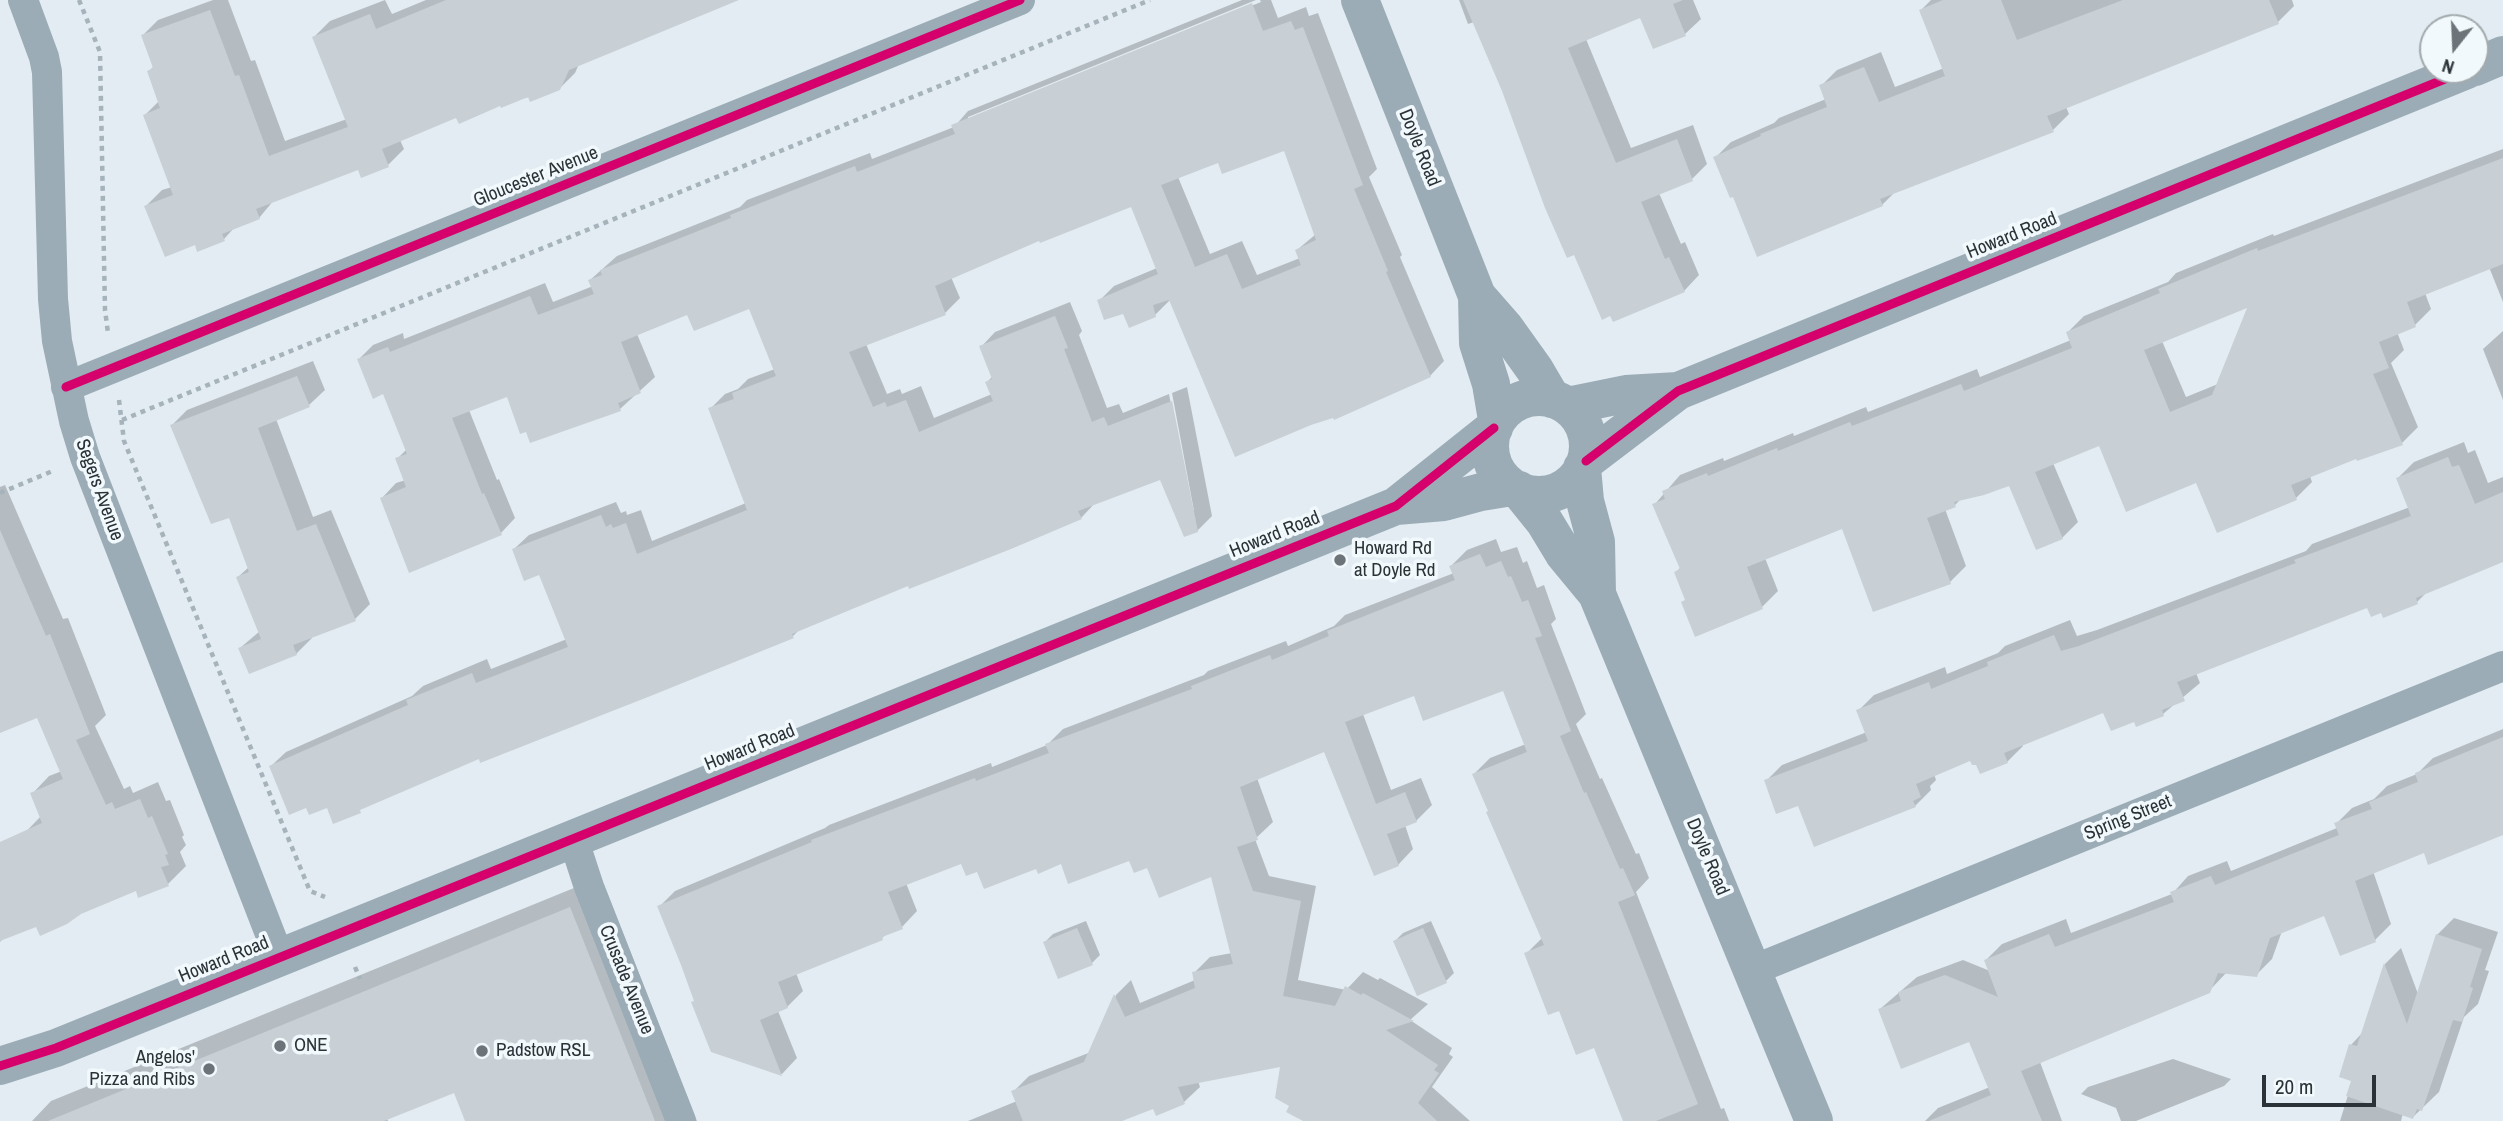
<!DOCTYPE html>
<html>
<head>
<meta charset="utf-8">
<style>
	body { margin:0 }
	#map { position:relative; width:2503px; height:1121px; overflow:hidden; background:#e2ecf2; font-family:"Archivo Narrow",sans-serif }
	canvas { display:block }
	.north { position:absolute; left:2419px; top:14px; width:70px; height:70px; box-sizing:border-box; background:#f1f9fd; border:2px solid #a2aaae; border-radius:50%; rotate:198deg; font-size:19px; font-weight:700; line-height:28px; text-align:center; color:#2c3338 }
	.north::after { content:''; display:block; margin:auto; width:24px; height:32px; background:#6c7479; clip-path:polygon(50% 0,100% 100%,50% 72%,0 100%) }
	.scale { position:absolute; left:2262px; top:1075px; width:114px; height:32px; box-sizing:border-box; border:4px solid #2c3338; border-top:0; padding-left:9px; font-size:21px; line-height:24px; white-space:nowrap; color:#2c3338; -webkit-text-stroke:5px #f1f9fd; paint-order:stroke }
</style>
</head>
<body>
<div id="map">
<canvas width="2503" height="1121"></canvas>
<div class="north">N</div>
<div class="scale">20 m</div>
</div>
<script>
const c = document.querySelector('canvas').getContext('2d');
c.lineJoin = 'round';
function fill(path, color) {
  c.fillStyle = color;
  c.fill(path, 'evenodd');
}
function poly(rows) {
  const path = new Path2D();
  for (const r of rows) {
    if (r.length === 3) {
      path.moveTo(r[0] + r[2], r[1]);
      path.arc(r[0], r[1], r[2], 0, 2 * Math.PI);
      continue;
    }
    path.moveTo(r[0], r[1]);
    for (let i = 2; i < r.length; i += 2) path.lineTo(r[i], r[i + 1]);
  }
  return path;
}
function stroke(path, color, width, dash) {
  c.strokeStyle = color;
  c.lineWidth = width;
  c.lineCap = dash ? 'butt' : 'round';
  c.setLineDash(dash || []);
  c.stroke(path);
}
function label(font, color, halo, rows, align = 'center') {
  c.font = font + ' "Archivo Narrow",sans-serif';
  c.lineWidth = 7;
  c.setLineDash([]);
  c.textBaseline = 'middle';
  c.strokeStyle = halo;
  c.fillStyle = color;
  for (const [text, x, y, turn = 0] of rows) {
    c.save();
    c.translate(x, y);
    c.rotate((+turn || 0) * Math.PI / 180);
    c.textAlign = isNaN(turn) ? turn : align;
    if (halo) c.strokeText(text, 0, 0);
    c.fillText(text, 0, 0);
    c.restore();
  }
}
const shadow = poly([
	[213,0,228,0,251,61,255,60,285,141,347,119,314,37,330,21,385,0,392,14,426,0,730,0,579,64,575,73,559,89,457,116,400,140,404,149,388,165,359,168,274,200,259,218,235,227,224,239,195,242,146,206,162,190,172,187,145,115,159,101,149,71,154,66,143,35,158,20],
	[1242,0,1256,0,968,117,968,120,1261,2,1260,0,1271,0,1278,18,1306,7,1309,16,1318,13,1377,169,1369,177,1402,255,1400,257,1444,361,1430,376,1171,299,1155,315,1124,312,1099,301,1114,286,1157,268,1132,205,1040,239,951,277,960,298,945,313,866,344,887,394,900,389,902,394,921,386,934,418,992,394,987,382,993,376,981,347,995,332,1070,302,1082,331,1079,335,1107,408,1119,404,1123,413,1169,394,1190,503,1194,511,1172,393,1187,387,1212,516,1197,531,1161,477,1096,502,1081,518,909,584,800,629,793,636,480,757,328,806,307,806,271,766,286,752,412,696,423,686,487,659,491,669,567,639,540,573,514,549,529,535,616,502,621,513,626,511,627,515,641,510,652,541,746,503,710,409,725,394,738,389,748,379,775,369,750,307,688,312,637,334,655,377,620,409,508,395,469,410,497,480,499,479,515,518,501,533,382,498,396,483,406,480,397,459,407,449,384,392,359,359,373,345,403,333,404,339,545,283,553,302,593,286,590,280,617,256,740,207,747,200,870,153,872,159,954,127,968,111],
	[1285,149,1316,234,1297,250,1300,258,1257,275,1242,241,1210,254,1178,177,1219,161],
	[1459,0,1693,0,1701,19,1685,34,1654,47,1641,16,1586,39,1631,148,1693,125,1707,164,1692,179,1659,193,1681,244,1685,242,1699,275,1684,291,1504,91,1474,22,1468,24],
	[1931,0,2292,0,2294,6,2278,22,2066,107,2069,114,2053,130,1897,190,1882,205,1734,195,1715,158,1731,142,1774,123,1779,118,1826,99,1821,86,1837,70,1881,52,1895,87,1944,68,1921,10],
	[2503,149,2503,302,2489,267,2425,293,2431,309,2415,325,2397,332,2404,350,2391,363,2418,427,2402,443,2358,459,2357,457,2310,476,2312,482,2296,498,2197,481,2100,444,2053,463,2078,522,2062,538,2010,484,1961,499,1955,505,1945,509,1966,566,1950,582,1843,527,1765,558,1778,591,1762,607,1686,599,1676,572,1681,567,1655,504,1680,475,1723,458,1724,461,1793,433,1794,436,1866,407,1868,412,1977,369,1980,377,2071,340,2068,332,2084,316,2168,282,2176,273,2273,234,2274,236],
	[2250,305,2218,384,2186,397,2162,341],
	[2503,331,2503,400,2483,349],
	[313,361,325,390,309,405,276,419,313,517,331,510,370,604,355,619,311,636,312,638,296,654,240,648,260,631,238,577,249,567,230,516,172,425,187,410],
	[2464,442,2468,453,2475,450,2488,483,2503,477,2503,560,2428,591,2417,602,2384,616,2382,611,2368,606,2196,673,2200,683,2163,714,2135,719,2104,710,2023,743,2023,746,2007,762,1977,762,1971,758,1934,774,1936,780,1930,786,1931,790,1915,806,1799,803,1766,781,1782,765,1867,732,1858,711,1874,695,1945,667,1947,674,1998,653,2005,646,2070,620,2077,636,2097,630,2306,551,2312,544,2410,507,2398,478,2414,462],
	[5,485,63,619,68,618,106,715,95,726,124,789,130,786,133,793,158,782,166,801,170,800,184,835,182,837,186,845,180,852,186,866,168,884,137,889,37,924,4,938,0,942,0,859,41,816,32,794,49,776,62,771,38,716,0,718,0,487],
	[1496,539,1501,552,1517,547,1523,563,1527,561,1537,588,1544,585,1556,619,1551,624,1586,714,1576,724,1600,779,1602,778,1636,854,1639,853,1649,878,1636,892,1721,1109,1724,1108,1729,1121,1625,1121,1595,1046,1560,1009,1526,954,1542,938,1474,774,1490,758,1526,744,1504,689,1415,694,1363,714,1391,790,1421,778,1432,805,1416,821,1405,825,1413,849,1398,865,1325,750,1257,778,1273,822,1255,839,1269,876,1316,886,1298,980,1346,990,1363,972,1378,980,1380,978,1428,1004,1410,1020,1452,1048,1449,1054,1453,1057,1432,1087,1470,1121,1307,1121,1291,1105,1282,1064,1198,1081,1200,1087,1184,1102,1154,1107,1118,1121,968,1121,1017,1101,1013,1092,1029,1076,1091,1052,1116,995,1131,980,1140,1003,1195,980,1194,973,1210,957,1232,953,1212,875,1148,865,1130,859,1062,862,1037,867,978,870,962,861,906,883,917,911,902,927,887,933,882,938,796,973,803,991,787,1007,778,1011,797,1058,782,1074,712,1051,696,1000,659,907,675,891,825,828,829,825,991,763,992,767,1047,745,1063,729,1204,675,1208,671,1286,641,1288,646,1334,626,1345,615,1454,573,1451,566,1467,550],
	[2503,729,2503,833,2425,851,2373,871,2391,924,2375,940,2325,913,2282,931,2272,959,2256,975,2227,972,2209,991,2040,1062,2062,1121,1925,1121,1938,1108,1990,1087,1970,1040,1880,1009,1917,977,1963,960,1990,971,1986,960,2002,944,2066,919,2071,933,2172,894,2188,876,2227,861,2231,871,2337,828,2336,824,2352,808,2374,799,2387,786,2417,774,2433,758],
	[601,877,697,1121,467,1121,455,1091,387,1118,388,1121,32,1121,51,1101],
	[2454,918,2498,932,2485,970,2489,971,2478,1004,2464,1017,2439,1092,2413,1117,2403,1113,2401,1121,2340,1121,2353,1079,2351,1045,2363,1032,2385,964,2401,948,2418,994,2437,935],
	[1086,921,1100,955,1092,963,1045,942,1053,934],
	[1431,921,1454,973,1446,981,1395,941,1403,933],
	[2173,1059,2231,1079,2224,1086,2136,1121,2121,1121,2116,1108,2081,1094,2088,1087]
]);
const building = poly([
	[446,0,739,0,569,70,560,90,530,102,528,97,501,108,500,106,459,124,456,118,382,149,389,167,361,178,358,170,256,209,260,219,222,234,225,241,197,252,195,245,165,257,144,206,173,195,143,115,160,108,147,71,153,68,141,35,210,10,235,76,239,75,269,156,348,127,312,37,370,14,376,29],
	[1463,0,1683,0,1673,4,1686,36,1653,49,1640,18,1568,48,1616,163,1677,139,1693,181,1641,202,1665,259,1669,257,1685,292,1613,322,1610,316,1602,320,1574,255,1567,258,1545,208,1502,91],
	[1943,0,2001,0,2017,40,2123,0,2269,0,2279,24,2047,116,2054,132,1880,199,1883,206,1757,257,1733,197,1730,198,1713,157,1761,136,1760,134,1827,107,1819,85,1864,67,1879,102,1945,76,1919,10],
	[1252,3,1263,31,1291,21,1295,30,1303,27,1363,185,1354,189,1388,271,1386,272,1431,377,1334,420,1333,418,1311,425,1235,457,1169,300,1153,305,1156,317,1129,328,1123,314,1104,320,1097,300,1158,274,1131,207,1040,243,1039,241,935,286,946,315,849,352,873,407,885,402,887,407,906,400,919,432,993,401,985,382,992,379,979,346,1055,316,1068,348,1064,349,1092,422,1104,417,1108,426,1172,401,1198,532,1184,537,1160,480,1078,511,1082,519,1011,549,909,589,908,586,792,634,794,638,653,695,480,763,479,759,360,810,361,813,333,824,327,808,309,815,306,808,289,815,269,766,408,705,406,700,472,673,476,683,568,647,539,575,524,581,512,549,601,515,606,527,611,524,613,528,626,523,637,554,747,510,708,408,734,399,732,393,776,376,749,309,694,331,687,315,621,342,641,393,618,403,621,411,530,443,526,432,520,434,507,397,452,418,482,494,484,493,502,535,409,573,380,498,406,487,395,458,407,454,383,394,373,399,357,359,388,347,390,352,530,296,538,315,594,294,588,280,602,275,600,270,731,218,730,215,855,166,857,172,955,134,951,125],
	[1284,151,1316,240,1295,250,1301,265,1242,289,1227,254,1195,267,1161,185,1218,163,1222,174],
	[2503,158,2503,264,2407,302,2416,327,2379,342,2389,368,2373,374,2403,445,2357,461,2356,459,2291,485,2297,500,2217,533,2196,483,2126,512,2099,446,2035,472,2063,539,2036,550,2009,486,1984,495,1954,502,1956,507,1927,518,1951,584,1873,612,1842,529,1747,567,1763,609,1695,637,1681,602,1685,600,1674,572,1680,569,1652,504,1665,499,1662,491,1707,473,1708,476,1777,448,1778,451,1850,422,1852,426,1961,384,1964,391,2072,348,2066,332,2160,293,2158,289,2257,248,2258,251],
	[2247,308,2212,395,2170,412,2144,350],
	[297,376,310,407,258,428,297,531,316,524,356,621,293,645,297,655,249,674,238,648,261,639,236,577,249,572,229,518,211,524,170,425],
	[2448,457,2452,467,2459,465,2475,504,2503,492,2503,562,2416,598,2418,604,2383,618,2381,613,2371,617,2367,608,2177,682,2185,701,2162,710,2164,716,2136,727,2134,722,2111,731,2103,713,2004,753,2008,763,1980,774,1976,765,1972,765,1970,761,1916,784,1921,797,1913,801,1916,807,1814,847,1798,806,1776,814,1764,780,1868,741,1856,710,1929,682,1931,689,1988,666,1987,662,2054,635,2061,651,2079,646,2296,563,2294,560,2411,516,2396,478],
	[0,530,46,636,50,634,90,734,76,740,106,805,112,802,115,809,140,799,148,818,152,816,168,854,165,855,169,865,161,867,169,886,138,898,136,891,81,914,67,924,40,936,36,927,0,941,0,842,42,823,30,793,63,779,37,718,0,733],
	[1480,554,1486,567,1501,561,1508,577,1511,576,1522,602,1528,600,1542,636,1535,638,1571,731,1560,736,1584,793,1586,792,1620,869,1623,868,1635,895,1618,902,1698,1104,1656,1121,1623,1121,1594,1048,1576,1055,1559,1011,1548,1015,1524,953,1544,945,1486,812,1488,811,1472,774,1527,752,1503,691,1423,721,1414,696,1345,722,1376,804,1405,792,1417,822,1387,834,1399,866,1374,876,1324,752,1240,787,1258,840,1237,847,1253,891,1301,901,1283,996,1335,1006,1345,986,1361,995,1363,993,1414,1021,1386,1030,1438,1065,1434,1070,1439,1073,1418,1103,1437,1121,1303,1121,1286,1112,1289,1106,1275,1098,1280,1067,1178,1087,1185,1104,1156,1116,1153,1109,1122,1121,1023,1121,1011,1091,1084,1062,1114,994,1125,1017,1195,988,1192,972,1233,964,1211,877,1159,898,1147,868,1134,873,1129,861,1068,884,1061,864,1038,874,1036,869,984,889,977,872,966,876,961,864,888,892,903,929,882,937,883,940,778,982,788,1008,760,1020,782,1076,711,1052,691,1002,694,1001,681,965,657,906,812,842,811,840,975,778,976,781,1049,753,1045,744,1192,689,1191,686,1270,655,1272,660,1329,636,1327,631,1455,580,1449,566],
	[2503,737,2503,835,2428,865,2424,853,2355,881,2376,942,2340,956,2324,916,2270,938,2257,977,2218,973,2210,993,2021,1071,2042,1121,1929,1121,1991,1095,1969,1042,1901,1069,1878,1009,1901,1001,1898,992,1945,975,1998,997,1984,960,2049,934,2055,947,2174,902,2170,892,2211,876,2215,885,2339,835,2334,823,2372,809,2369,802,2418,782,2415,773],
	[570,907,655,1121,465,1121,454,1093,384,1121,48,1121],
	[1077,928,1093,965,1058,979,1043,942],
	[1423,928,1447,983,1417,996,1393,941],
	[2436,934,2482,949,2470,987,2473,988,2462,1022,2453,1020,2422,1111,2417,1109,2413,1119,2346,1096,2351,1081,2339,1077,2349,1044,2357,1046,2384,963,2407,1024]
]);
const path = poly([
	[79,0,100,52,105,310,108,333],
	[119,400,124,441,310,891,325,897],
	[122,420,1150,0],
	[0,493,55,470],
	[355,967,360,979]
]);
const minor = poly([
	[23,0,44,57,47,72,53,299,57,341,74,421,85,457,279,957],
	[66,387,1020,0],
	[573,838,589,887,681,1121],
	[1753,970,2503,666]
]);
const tertiary = poly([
	[1360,0,1477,296,1505,328,1535,370,1552,399],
	[2475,67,2503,55],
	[1477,296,1478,343,1491,384,1497,420],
	[1539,446,49],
	[1567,406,1626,394,1678,391],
	[1586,461,1678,391,2467,70],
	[1582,468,1585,501,1596,542,1597,594],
	[1519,490,1544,521,1564,554,1597,594,1814,1121],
	[1396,506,1444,502,1481,492,1512,487],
	[0,1066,56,1048,1396,506,1494,428]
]);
const cycleway = poly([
	[66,387,1020,0],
	[1586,461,1678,391,2467,70],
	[0,1066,56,1048,1396,506,1494,428]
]);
const markers = [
	[1340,560,7,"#6c7479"],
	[280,1046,7,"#6c7479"],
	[482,1051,7,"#6c7479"],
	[209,1069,7,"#6c7479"]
];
const streetNames = [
	["Doyle Road",1419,148,68],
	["Gloucester Avenue",536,177,-22],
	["Howard Road",2012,236,-22],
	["Segers Avenue",99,490,70],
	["Howard Road",1275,535,-22],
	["Howard Road",750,748,-22],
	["Spring Street",2128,818,-22],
	["Doyle Road",1707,857,67],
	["Howard Road",224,960,-22],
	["Crusade Avenue",626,980,68]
];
const poiNames = [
	["Howard Rd",1354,549],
	["at Doyle Rd",1354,571],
	["ONE",294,1046],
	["Padstow RSL",496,1051],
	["Angelos'",195,1058,"right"],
	["Pizza and Ribs",195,1080,"right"]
];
fill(shadow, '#0003');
fill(building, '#c8d0d5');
stroke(path, '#a6b3bb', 4.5, [5, 5]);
stroke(minor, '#9bacb6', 30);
stroke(tertiary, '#9bacb6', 38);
stroke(cycleway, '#d6006c', 9);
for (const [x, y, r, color] of markers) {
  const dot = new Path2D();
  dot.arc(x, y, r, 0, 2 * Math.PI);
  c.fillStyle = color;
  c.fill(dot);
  stroke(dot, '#f1f9fd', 2.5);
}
label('19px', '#2c3338', '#f1f9fd', streetNames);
label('19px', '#2c3338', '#f1f9fd', poiNames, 'left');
</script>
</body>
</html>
